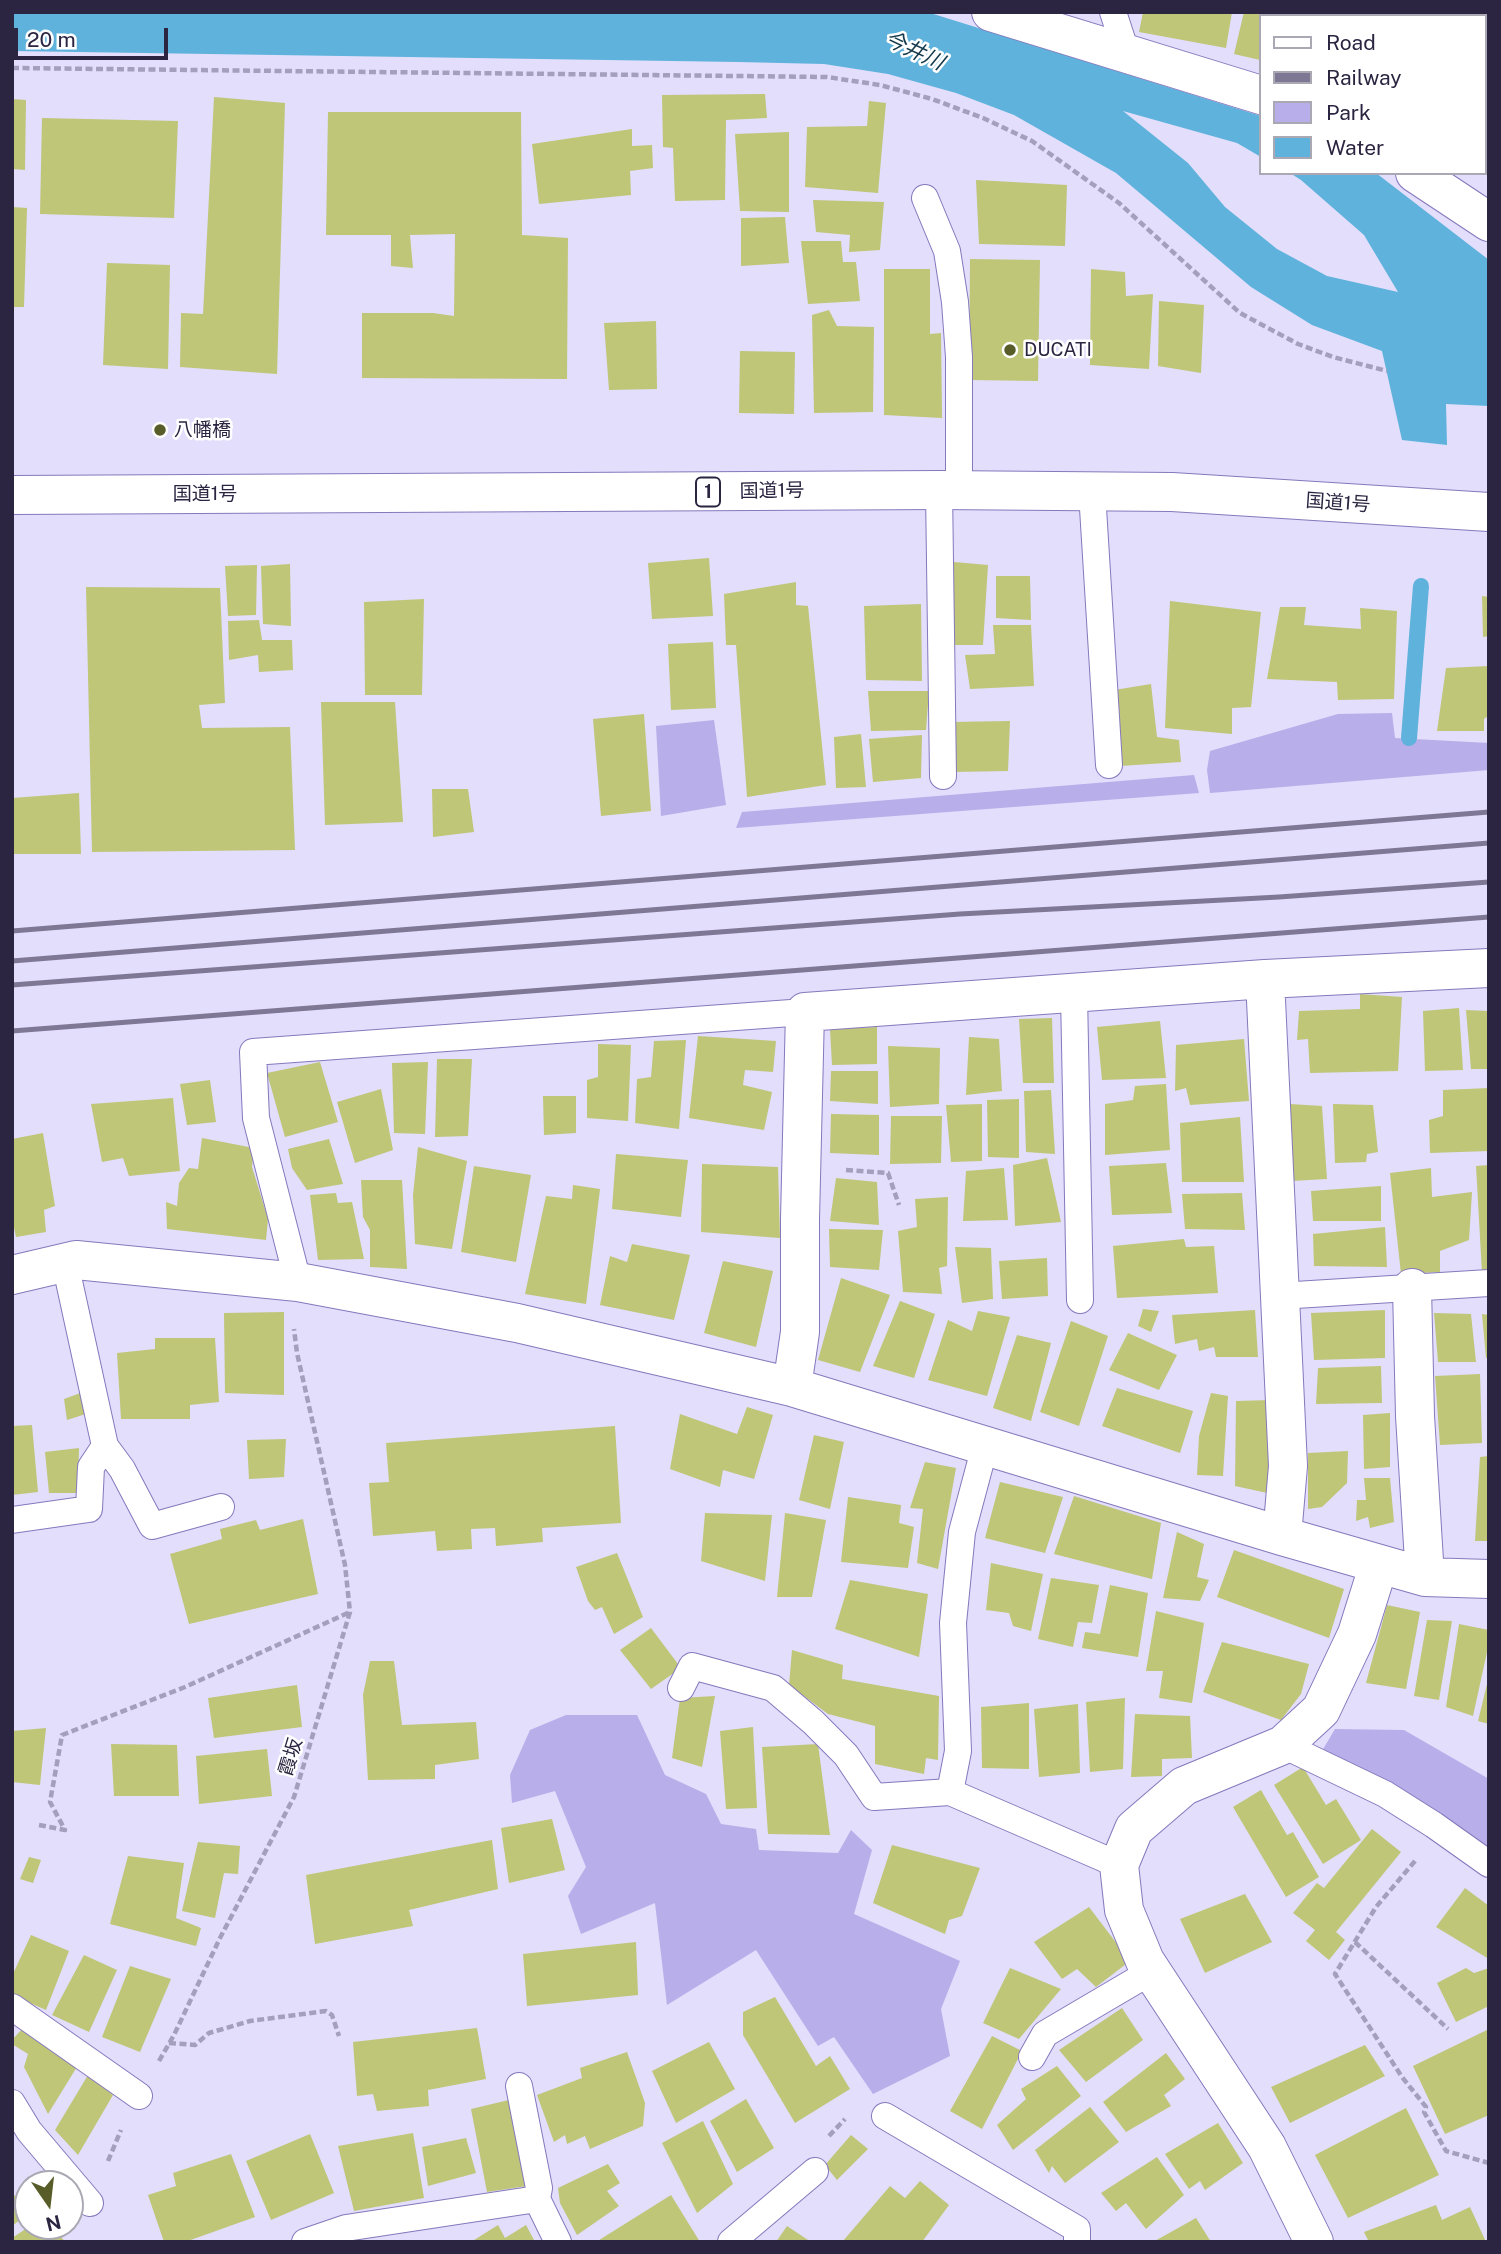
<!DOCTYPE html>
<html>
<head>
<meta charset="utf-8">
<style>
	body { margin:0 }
	#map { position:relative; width:1501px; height:2254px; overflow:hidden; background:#e2defc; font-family:"Public Sans",sans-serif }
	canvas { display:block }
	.frame { position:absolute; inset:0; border:14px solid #2b2541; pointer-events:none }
	.legend { position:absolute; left:1259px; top:14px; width:228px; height:161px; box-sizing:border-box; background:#fff; border:2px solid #aaa8b3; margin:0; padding:9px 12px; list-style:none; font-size:21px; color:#2b2541 }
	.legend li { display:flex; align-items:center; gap:14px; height:35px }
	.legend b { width:35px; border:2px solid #aaa8b3 }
	.north { position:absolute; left:14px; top:2170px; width:70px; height:70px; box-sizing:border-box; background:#fff; border:2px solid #aaa8b3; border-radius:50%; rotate:166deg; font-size:19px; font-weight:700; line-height:28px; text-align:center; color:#2b2541 }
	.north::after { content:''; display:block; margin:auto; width:24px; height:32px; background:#585c29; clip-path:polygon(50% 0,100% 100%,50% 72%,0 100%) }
	.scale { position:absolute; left:14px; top:28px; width:154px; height:32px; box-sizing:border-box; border:4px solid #2b2541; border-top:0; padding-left:9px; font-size:21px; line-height:24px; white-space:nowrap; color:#2b2541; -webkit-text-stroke:5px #fff; paint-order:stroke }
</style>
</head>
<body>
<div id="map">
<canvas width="1501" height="2254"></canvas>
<div class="frame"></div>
<ul class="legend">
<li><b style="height:9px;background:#fff"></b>Road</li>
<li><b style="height:9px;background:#7e7895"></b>Railway</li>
<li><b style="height:19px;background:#b8aee9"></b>Park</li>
<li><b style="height:19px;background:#5fb2dc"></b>Water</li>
</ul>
<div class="north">N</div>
<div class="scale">20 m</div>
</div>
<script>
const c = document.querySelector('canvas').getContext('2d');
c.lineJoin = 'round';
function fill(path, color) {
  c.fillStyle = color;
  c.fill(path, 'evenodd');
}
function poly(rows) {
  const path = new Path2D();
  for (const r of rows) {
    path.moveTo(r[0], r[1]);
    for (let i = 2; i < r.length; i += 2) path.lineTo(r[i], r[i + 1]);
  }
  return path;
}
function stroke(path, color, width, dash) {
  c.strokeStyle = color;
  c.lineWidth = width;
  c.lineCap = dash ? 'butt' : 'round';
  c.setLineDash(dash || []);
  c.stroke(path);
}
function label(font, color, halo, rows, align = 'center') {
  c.font = font + ' "Public Sans","Noto Sans JP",sans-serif';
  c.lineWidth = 5;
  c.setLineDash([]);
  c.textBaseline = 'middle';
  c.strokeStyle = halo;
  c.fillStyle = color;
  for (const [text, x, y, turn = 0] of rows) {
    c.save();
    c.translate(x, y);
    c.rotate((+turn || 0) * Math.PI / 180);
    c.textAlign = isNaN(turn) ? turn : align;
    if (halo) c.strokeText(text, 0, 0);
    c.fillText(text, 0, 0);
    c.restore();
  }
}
const green = poly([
	[1392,713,1395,738,1489,743,1489,770,1210,793,1207,770,1210,751,1338,714],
	[714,720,726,805,661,816,656,726],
	[1194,775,1199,793,736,828,742,812],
	[566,1715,637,1715,665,1775,706,1794,721,1824,756,1829,759,1850,838,1853,851,1830,872,1850,854,1914,960,1961,941,2009,950,2056,873,2094,834,2037,818,2046,756,1950,667,2005,655,1903,581,1934,568,1896,586,1867,555,1791,512,1803,510,1775,530,1730],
	[1335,1729,1404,1730,1489,1779,1489,1850,1322,1751]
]);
const water = poly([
	[12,12,927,12,1261,116,1261,157,1237,143,1123,111,1188,163,1225,207,1277,249,1327,276,1398,292,1364,235,1301,180,1290,173,1376,173,1489,260,1489,406,1446,404,1447,445,1402,440,1382,351,1312,325,1251,287,1116,173,1014,115,956,93,888,74,824,64,738,62,12,51]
]);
const stream = poly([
	[1409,738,1421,586]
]);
const building = poly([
	[1143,12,1232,12,1226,48,1139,32],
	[1244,12,1286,12,1286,16,1261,16,1260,60,1234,54],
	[1335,12,1373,12,1372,16,1334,16],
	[1387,12,1463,12,1462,16,1386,16],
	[1485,92,1489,95,1489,174,1485,172],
	[765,94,767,118,726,120,725,200,675,201,673,148,663,147,662,95],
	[214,97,285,103,277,374,180,367,181,313,203,314],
	[12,99,26,100,25,170,12,169],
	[869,101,886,103,878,193,805,187,807,127,867,126],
	[328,112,521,112,522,235,568,238,567,379,362,378,362,313,433,313,454,316,455,234,410,235,413,268,391,266,391,235,326,235],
	[42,118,178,121,174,218,40,214],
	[632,129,632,146,652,145,653,168,630,171,631,195,539,204,532,144],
	[789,132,789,212,740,211,735,134],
	[976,180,1067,185,1065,246,979,244],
	[813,200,884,202,880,250,849,252,850,235,816,232],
	[12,207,27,208,24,307,12,307],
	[785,217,789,263,741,266,741,218],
	[801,241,841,241,843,262,856,262,860,301,808,304],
	[970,259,1040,260,1038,381,969,380],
	[107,263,170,265,168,369,103,365],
	[884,269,930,269,930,334,941,333,942,418,884,415],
	[1091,269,1125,272,1126,296,1153,294,1149,369,1090,365],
	[1159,301,1204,305,1201,373,1158,366],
	[829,310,837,326,874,327,873,412,814,413,812,315],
	[656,321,657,389,609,390,604,323],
	[740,351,795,352,794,414,739,413],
	[709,558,713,616,652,619,648,563],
	[954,562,988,565,983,645,952,645],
	[290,564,291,626,263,624,261,566],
	[257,565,256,615,228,616,225,566],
	[996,576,1030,576,1031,620,996,618],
	[796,582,796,605,808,606,826,785,747,797,736,645,726,645,724,594],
	[86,587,220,588,225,703,199,705,202,728,290,727,295,850,92,852],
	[1482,596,1489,597,1489,636,1483,637],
	[424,599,422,695,365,695,364,602],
	[1170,601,1261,612,1251,707,1232,708,1232,734,1165,728],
	[921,604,922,681,866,680,864,606],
	[1280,607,1306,607,1304,625,1361,629,1360,608,1397,611,1394,699,1338,700,1337,682,1267,679],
	[259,620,262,640,292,640,293,670,259,672,258,655,229,660,228,621],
	[993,625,1031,625,1034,686,970,689,965,655,995,654],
	[713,642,716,708,671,710,668,644],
	[1489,666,1489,715,1484,719,1484,731,1437,731,1446,668],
	[1151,684,1157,737,1179,740,1181,762,1120,766,1114,690],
	[868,691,929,691,926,730,871,731],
	[321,702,395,702,403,822,325,825],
	[644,714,651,811,601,816,593,719],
	[1010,721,1008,771,953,772,951,722],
	[861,734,866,787,836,788,834,737],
	[922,735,921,778,873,782,869,739],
	[432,789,468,789,474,832,433,837],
	[79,793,81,854,12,854,12,798],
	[1360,994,1402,997,1398,1071,1310,1073,1308,1039,1297,1040,1299,1011,1360,1009],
	[1459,1008,1463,1070,1425,1071,1423,1011],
	[1466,1010,1489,1011,1489,1069,1471,1069],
	[1052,1018,1054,1083,1023,1083,1019,1019],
	[1160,1021,1166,1078,1102,1080,1097,1027],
	[877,1027,877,1064,832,1065,830,1029],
	[698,1036,776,1041,773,1072,745,1070,743,1085,772,1092,764,1130,689,1118],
	[969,1037,999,1039,1002,1091,966,1095],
	[1244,1039,1249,1101,1190,1105,1186,1088,1175,1091,1176,1045],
	[686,1040,679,1129,635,1123,637,1079,651,1077,654,1041],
	[598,1044,631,1045,628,1121,587,1118,587,1080,598,1077],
	[888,1046,940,1048,939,1104,890,1107],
	[437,1059,472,1059,468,1136,435,1137],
	[320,1062,338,1122,285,1137,267,1073],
	[428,1062,425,1134,394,1133,392,1063],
	[831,1071,878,1071,878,1104,830,1101],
	[210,1080,216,1122,187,1125,180,1084],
	[1166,1084,1170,1150,1105,1155,1105,1104,1133,1100,1135,1086],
	[1489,1088,1489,1151,1430,1153,1429,1120,1443,1116,1443,1090],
	[381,1089,393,1150,355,1163,337,1102],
	[1051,1090,1055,1154,1026,1152,1024,1091],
	[543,1096,576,1096,576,1133,544,1135],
	[173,1098,180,1171,129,1176,123,1158,102,1162,91,1104],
	[1019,1099,1019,1158,988,1157,987,1100],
	[982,1104,982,1161,951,1162,946,1105],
	[1290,1104,1322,1106,1327,1179,1292,1181],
	[1333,1104,1373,1105,1378,1152,1367,1154,1366,1162,1335,1163],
	[831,1114,879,1115,879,1155,830,1153],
	[891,1116,942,1116,941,1163,890,1164],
	[1240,1117,1244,1182,1182,1182,1180,1123],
	[43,1133,55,1206,44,1210,46,1232,16,1237,12,1218,12,1139],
	[202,1138,254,1148,252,1167,268,1219,266,1240,167,1229,166,1202,177,1206,179,1183,189,1168,198,1169],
	[329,1139,343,1184,307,1190,292,1168,288,1149],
	[418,1147,467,1161,452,1249,415,1244,413,1195],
	[616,1154,688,1160,681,1217,612,1209],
	[1047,1158,1061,1222,1015,1226,1013,1165],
	[1166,1163,1172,1213,1112,1215,1109,1166],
	[702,1164,778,1167,780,1238,701,1232],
	[1489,1165,1489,1272,1482,1273,1476,1166],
	[474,1166,531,1175,516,1262,461,1252],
	[1004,1168,1008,1220,963,1221,966,1171],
	[1431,1168,1432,1197,1472,1192,1469,1240,1440,1251,1440,1272,1401,1274,1390,1173],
	[836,1178,877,1182,879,1225,830,1221],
	[361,1180,402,1180,407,1269,370,1267,370,1230,363,1217],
	[573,1185,600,1189,586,1304,525,1294,546,1196,572,1199],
	[1381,1186,1381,1221,1313,1221,1311,1191],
	[336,1193,338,1203,352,1202,364,1259,318,1260,310,1195],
	[1242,1193,1245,1230,1185,1229,1182,1194],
	[948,1197,947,1266,939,1268,942,1294,903,1292,898,1231,917,1227,915,1199],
	[1385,1227,1387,1267,1314,1266,1313,1234],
	[829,1229,883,1230,879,1270,830,1267],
	[1184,1239,1186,1247,1214,1246,1218,1293,1117,1298,1113,1246],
	[632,1244,690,1255,674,1320,600,1305,610,1256,627,1262],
	[955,1247,991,1248,993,1299,962,1303],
	[1047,1258,1048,1296,1002,1299,999,1261],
	[723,1261,773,1271,756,1347,704,1333],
	[841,1278,890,1295,860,1372,818,1360],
	[900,1301,935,1314,914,1378,873,1366],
	[1143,1309,1159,1311,1151,1332,1138,1326],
	[1255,1310,1258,1357,1216,1357,1214,1347,1199,1351,1197,1339,1175,1344,1172,1315],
	[1385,1310,1385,1358,1314,1360,1311,1313],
	[978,1311,1010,1317,987,1396,928,1380,948,1320,972,1331],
	[284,1312,284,1395,225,1393,224,1313],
	[1434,1313,1471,1314,1476,1362,1438,1362],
	[1482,1314,1489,1315,1489,1358,1486,1358],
	[1071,1321,1108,1336,1079,1426,1040,1412],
	[1128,1333,1177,1355,1159,1390,1109,1370],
	[1017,1335,1051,1343,1031,1421,993,1408],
	[155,1338,215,1338,219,1402,190,1405,190,1419,121,1419,117,1353,155,1349],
	[1381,1366,1382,1403,1316,1404,1318,1368],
	[1480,1374,1482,1443,1440,1445,1435,1376],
	[1117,1388,1193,1411,1180,1453,1102,1426],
	[83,1392,89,1413,67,1420,64,1399],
	[1211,1393,1228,1396,1223,1476,1197,1475,1199,1436],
	[1272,1400,1272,1494,1235,1486,1236,1401],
	[747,1407,773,1415,754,1479,723,1470,720,1487,670,1469,680,1414,737,1434],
	[1390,1413,1390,1467,1364,1469,1363,1415],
	[32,1425,38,1492,12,1495,12,1426],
	[615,1426,621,1523,542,1528,543,1542,496,1546,495,1528,471,1529,472,1549,437,1551,435,1531,373,1536,369,1483,389,1482,386,1443],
	[814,1435,844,1442,830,1509,799,1500],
	[286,1439,284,1477,249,1479,247,1440],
	[79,1448,78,1493,49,1493,45,1452],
	[1348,1451,1347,1483,1322,1507,1308,1509,1308,1453],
	[1489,1456,1489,1541,1475,1541,1480,1457],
	[925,1462,956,1468,938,1569,917,1563,923,1509,910,1508],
	[1364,1478,1390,1478,1394,1522,1370,1528,1368,1517,1356,1521,1357,1500,1366,1500],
	[1000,1482,1063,1497,1045,1553,985,1538],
	[1074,1496,1161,1523,1152,1579,1054,1554],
	[848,1497,901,1505,899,1523,914,1527,908,1568,841,1562],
	[705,1513,772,1515,765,1581,701,1561],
	[785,1513,826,1520,812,1597,777,1597],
	[303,1519,318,1594,189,1624,170,1554,222,1539,220,1529,256,1520,260,1530],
	[1177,1532,1204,1544,1197,1577,1209,1580,1200,1601,1163,1598],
	[1234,1550,1344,1589,1329,1638,1217,1597],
	[617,1553,643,1617,614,1634,602,1607,595,1610,588,1601,576,1567],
	[991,1563,1043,1574,1031,1631,1013,1626,1009,1613,986,1610],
	[1051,1578,1099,1585,1092,1623,1078,1622,1073,1647,1038,1639],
	[850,1580,928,1594,919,1657,835,1629],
	[1110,1585,1148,1593,1138,1657,1082,1648,1085,1632,1100,1634],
	[1387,1605,1420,1612,1406,1689,1366,1683],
	[1156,1611,1204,1623,1192,1703,1159,1698,1163,1671,1146,1671],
	[1427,1620,1452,1621,1439,1700,1414,1696],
	[1459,1624,1489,1630,1489,1643,1473,1716,1446,1707],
	[651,1628,681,1668,651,1689,620,1650],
	[1222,1642,1309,1664,1301,1694,1281,1720,1203,1692],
	[792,1650,843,1665,842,1679,939,1696,938,1760,926,1758,924,1774,875,1764,875,1726,828,1714,789,1685],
	[370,1661,394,1661,402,1725,476,1722,479,1759,435,1765,435,1779,368,1780,363,1695],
	[1488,1680,1489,1680,1489,1724,1478,1721],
	[297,1685,302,1727,214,1738,208,1698],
	[715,1696,702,1767,672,1758,680,1698],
	[1125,1698,1123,1769,1090,1772,1086,1702],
	[1029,1703,1029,1769,982,1768,981,1707],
	[1078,1704,1080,1773,1039,1777,1034,1709],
	[1135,1714,1190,1716,1192,1758,1162,1759,1162,1776,1131,1777],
	[753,1727,757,1808,726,1809,720,1731],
	[46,1728,40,1785,12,1782,12,1731],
	[111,1744,177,1745,179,1796,114,1796],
	[818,1744,830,1835,768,1834,762,1747],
	[267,1749,272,1796,199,1804,196,1756],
	[1303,1767,1326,1805,1336,1799,1361,1840,1323,1864,1274,1785],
	[1261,1790,1287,1835,1293,1832,1319,1877,1286,1897,1233,1807],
	[552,1819,565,1870,509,1883,501,1828],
	[1372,1829,1401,1852,1336,1932,1345,1940,1329,1960,1306,1941,1315,1930,1293,1913,1317,1883,1324,1888],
	[492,1840,498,1889,409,1910,413,1926,315,1944,306,1875],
	[198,1842,240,1846,238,1874,224,1873,215,1918,182,1911],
	[892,1845,980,1868,962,1916,949,1920,945,1934,873,1903],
	[128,1856,184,1863,176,1918,201,1928,196,1946,110,1924],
	[29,1857,41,1860,33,1883,20,1879],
	[1465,1888,1489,1906,1489,1959,1436,1927],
	[1245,1894,1272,1942,1205,1973,1180,1919],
	[1089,1907,1130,1961,1096,1987,1077,1969,1062,1979,1034,1942],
	[31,1935,69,1951,46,2010,12,1995,12,1976],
	[636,1942,638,1995,527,2006,523,1954],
	[84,1955,117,1970,89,2032,52,2015],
	[130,1966,171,1979,140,2052,102,2037],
	[1010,1968,1061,1989,1019,2039,983,2023],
	[1466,1968,1474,1973,1489,1968,1489,2006,1456,2022,1437,1983],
	[775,1997,816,2066,830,2056,850,2089,795,2123,743,2035,743,2012],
	[1122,2008,1143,2040,1086,2082,1059,2050],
	[23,2028,80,2062,48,2114,24,2067,28,2054,12,2044,12,2040],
	[477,2028,486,2079,428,2090,429,2106,377,2111,373,2094,357,2096,353,2042],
	[1489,2029,1489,2115,1445,2134,1413,2066],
	[992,2036,1022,2051,982,2129,950,2111],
	[709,2042,735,2089,676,2123,652,2071],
	[1365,2045,1385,2076,1290,2123,1271,2087],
	[627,2052,645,2103,643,2126,590,2149,585,2136,567,2144,565,2135,554,2142,537,2095,582,2078,580,2068],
	[1166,2053,1185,2079,1164,2095,1171,2106,1126,2132,1103,2102],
	[1057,2066,1081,2096,1013,2150,997,2125,1026,2099,1021,2089],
	[88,2075,113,2095,78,2155,55,2130],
	[513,2099,527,2186,487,2192,471,2109],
	[746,2099,774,2148,737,2172,710,2121],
	[1090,2107,1119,2142,1065,2183,1052,2166,1049,2173,1035,2150],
	[1406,2108,1439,2175,1348,2218,1315,2155],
	[703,2121,733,2184,697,2213,662,2143],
	[1218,2123,1243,2163,1205,2190,1200,2181,1189,2189,1165,2154],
	[413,2133,424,2198,354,2211,338,2146],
	[310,2134,334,2193,271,2220,246,2161],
	[851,2135,868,2149,837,2180,825,2165],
	[466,2138,476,2173,428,2186,422,2147],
	[231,2154,255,2217,185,2242,164,2242,148,2195,176,2186,173,2173],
	[1157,2157,1184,2195,1146,2229,1126,2203,1116,2211,1101,2193],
	[608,2164,620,2183,607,2191,619,2206,577,2235,560,2203,558,2188],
	[920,2181,949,2205,922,2242,843,2241,890,2186,905,2198],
	[12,2192,28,2214,12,2226],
	[671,2195,700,2242,596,2242],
	[1436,2205,1442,2220,1470,2207,1486,2242,1369,2242,1364,2232],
	[1196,2218,1211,2242,1153,2242],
	[498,2225,505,2238,526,2225,535,2242,471,2242],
	[30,2226,53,2226,65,2242,12,2242,12,2238],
	[787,2226,811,2242,776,2242]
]);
const path = poly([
	[12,68,827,77,880,85,932,99,983,118,1032,141,1119,203,1240,313,1298,344,1333,357,1387,371],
	[846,1170,888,1173,899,1205],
	[39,1825,65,1830,50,1802,62,1735,185,1687,350,1612],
	[1415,1861,1376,1907,1335,1974,1402,2077,1426,2107,1424,2112,1446,2151,1489,2163],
	[1355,1942,1448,2029],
	[169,2043,195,2045,209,2033,250,2021,326,2011,332,2015,339,2036],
	[159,2061,174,2035,220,1938,294,1797,350,1612,345,1565,297,1353,294,1329],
	[829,2136,845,2119],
	[108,2161,121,2130]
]);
const lane = poly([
	[1113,12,1126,52],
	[925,198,947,251,955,302,959,357,959,490],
	[939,490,943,776],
	[1092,492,1109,765],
	[1074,994,1080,1300],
	[65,1263,105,1446,122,1469,152,1526,221,1507],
	[298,1282,256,1118,253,1052,805,1012],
	[1279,1296,1489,1283],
	[12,1520,89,1509,91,1467,105,1446],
	[681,1688,692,1666,773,1688,813,1722,846,1755,874,1797,950,1792,1119,1865],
	[1283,1745,1385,1794,1434,1825,1489,1864],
	[950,1792,958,1751,953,1623,962,1532,985,1446],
	[12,2007,139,2096],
	[1032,2057,1045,2034,1152,1971],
	[519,2086,539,2188,537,2199],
	[12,2103,29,2131,90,2203],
	[885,2116,1077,2229,1077,2242],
	[305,2242,346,2228,537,2199,558,2242],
	[731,2242,815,2171]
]);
const street = poly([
	[991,12,1261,95],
	[1415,173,1489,222],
	[1265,979,1288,1466,1282,1536],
	[12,1275,76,1260,298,1282,517,1323,792,1387,1282,1536,1425,1577,1489,1579],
	[1412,1288,1415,1416,1425,1577],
	[792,1387,800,1332,800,1219,805,1012,1265,979,1489,968],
	[1314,2242,1267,2147,1145,1961,1124,1910,1119,1865,1134,1829,1184,1786,1283,1745,1321,1710,1357,1634,1379,1564]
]);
const highway = poly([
	[12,495,939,490,1172,492,1489,512]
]);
const rail = poly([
	[12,931,1489,812],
	[12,961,1489,843],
	[12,985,960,914,1279,897,1489,882],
	[12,1031,1489,917]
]);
const markers = [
	[1010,350,7,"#585c29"],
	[160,430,7,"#585c29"]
];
const shields = [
	[708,492,24]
];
const shieldNames = [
	["1",708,492]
];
const poiNames = [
	["DUCATI",1024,350],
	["八幡橋",174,430]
];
const streetNames = [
	["国道1号",772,491,-1],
	["国道1号",205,494],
	["国道1号",1338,503,4],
	["霞坂",291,1757,-73]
];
const waterNames = [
	["今井川",914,51,25]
];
fill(green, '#b8aee9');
fill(water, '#5fb2dc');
stroke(stream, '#5fb2dc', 16);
fill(building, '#bfc677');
stroke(lane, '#8678bc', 28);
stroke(street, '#8678bc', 40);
stroke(highway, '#8678bc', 40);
stroke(path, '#a49fbc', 4.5, [7, 3.5]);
stroke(lane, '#fff', 26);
stroke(street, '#fff', 38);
stroke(highway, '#fff', 38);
stroke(rail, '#7e7895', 5);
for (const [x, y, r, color] of markers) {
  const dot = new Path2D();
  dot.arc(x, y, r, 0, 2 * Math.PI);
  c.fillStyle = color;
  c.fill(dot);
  stroke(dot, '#fff', 2.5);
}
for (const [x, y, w] of shields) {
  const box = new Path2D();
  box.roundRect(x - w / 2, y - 14.5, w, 29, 5);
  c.fillStyle = '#fff';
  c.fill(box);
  stroke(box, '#2b2541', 2);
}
label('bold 18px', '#2b2541', null, shieldNames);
label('19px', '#2b2541', '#fff', poiNames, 'left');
label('19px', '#2b2541', '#fff', streetNames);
label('italic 21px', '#13394a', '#fff', waterNames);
</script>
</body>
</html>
